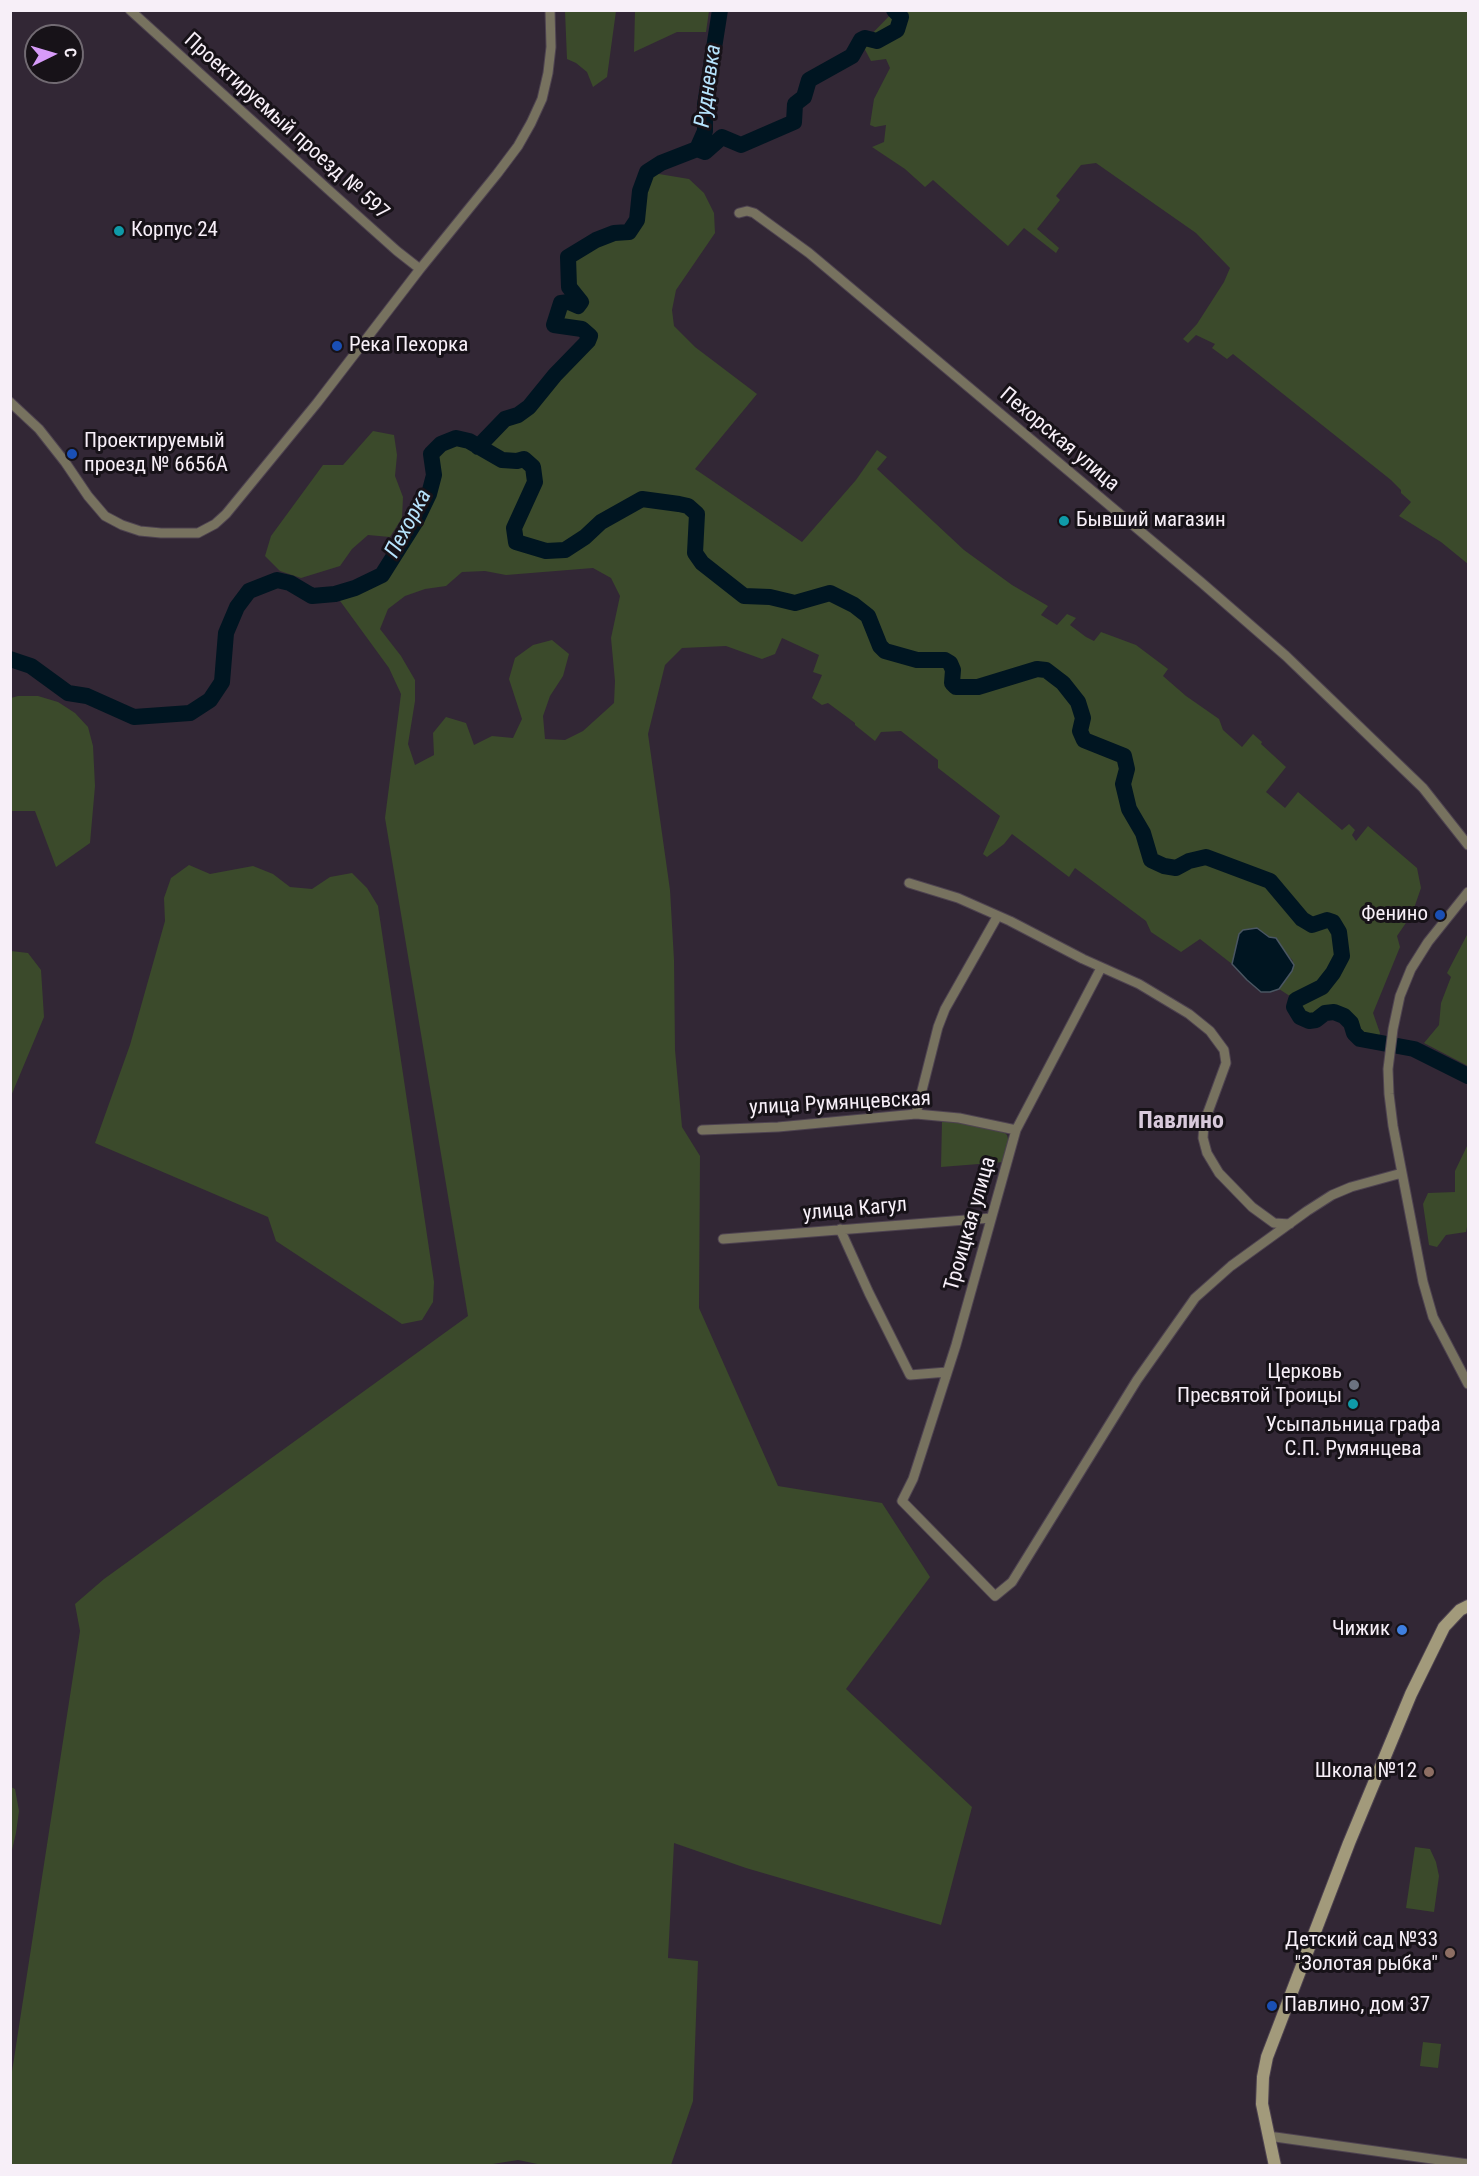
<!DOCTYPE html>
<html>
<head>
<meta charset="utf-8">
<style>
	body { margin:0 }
	#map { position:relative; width:1479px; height:2176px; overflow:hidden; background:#322735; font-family:"Roboto Condensed",sans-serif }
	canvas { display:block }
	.frame { position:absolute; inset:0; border:12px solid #f7eff8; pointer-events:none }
	.north { position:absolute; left:24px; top:24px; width:60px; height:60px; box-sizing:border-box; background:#171218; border:2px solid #716a72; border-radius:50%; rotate:85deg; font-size:16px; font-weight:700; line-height:24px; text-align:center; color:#f7eff8 }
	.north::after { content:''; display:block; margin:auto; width:21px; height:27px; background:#d79bf9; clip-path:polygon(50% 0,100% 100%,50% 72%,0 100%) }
</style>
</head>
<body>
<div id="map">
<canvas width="1479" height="2176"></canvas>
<div class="frame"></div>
<div class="north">С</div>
</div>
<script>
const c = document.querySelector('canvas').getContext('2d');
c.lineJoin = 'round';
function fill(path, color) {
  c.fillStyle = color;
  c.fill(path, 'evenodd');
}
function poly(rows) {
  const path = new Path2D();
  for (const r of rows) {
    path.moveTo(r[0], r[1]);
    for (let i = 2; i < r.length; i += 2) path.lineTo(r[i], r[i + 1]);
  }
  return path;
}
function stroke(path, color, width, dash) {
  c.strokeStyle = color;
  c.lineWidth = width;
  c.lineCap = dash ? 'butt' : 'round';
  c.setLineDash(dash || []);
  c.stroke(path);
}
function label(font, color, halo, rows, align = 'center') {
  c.font = font + ' "Roboto Condensed",sans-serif';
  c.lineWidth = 6;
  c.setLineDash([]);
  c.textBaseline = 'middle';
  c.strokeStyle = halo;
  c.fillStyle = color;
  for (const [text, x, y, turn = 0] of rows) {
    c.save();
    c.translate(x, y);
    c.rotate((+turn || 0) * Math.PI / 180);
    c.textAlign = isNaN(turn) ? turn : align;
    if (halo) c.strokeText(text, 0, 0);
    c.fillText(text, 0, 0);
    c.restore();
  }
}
const green = poly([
	[895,10,1468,11,1468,564,1441,542,1399,516,1411,502,1401,493,1401,490,1391,480,1233,354,1227,359,1212,348,1215,344,1196,335,1188,343,1183,339,1197,324,1224,282,1230,268,1196,233,1096,163,1081,165,1056,196,1060,200,1037,229,1059,248,1056,253,1024,228,1008,246,933,180,925,187,905,169,872,147,884,142,886,125,875,127,870,125,874,99,890,68,886,59,871,61,862,44],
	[565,11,616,11,607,77,593,87,587,72,576,63,567,59],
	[635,11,635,10,709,11,706,32,677,32,634,52],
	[647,172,689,179,704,193,714,213,715,233,676,290,672,310,674,326,695,347,757,394,695,469,802,542,856,480,877,450,887,457,877,469,964,550,1012,585,1048,606,1041,615,1057,625,1067,614,1076,618,1070,625,1086,637,1094,641,1101,632,1136,645,1168,669,1163,676,1186,696,1219,719,1223,730,1242,747,1253,734,1262,742,1261,744,1286,767,1266,792,1285,808,1298,792,1342,830,1349,824,1355,830,1352,835,1356,841,1368,826,1417,868,1421,888,1412,914,1397,936,1400,947,1373,1013,1380,1033,1379,1038,1363,1034,1358,1021,1336,1008,1322,1011,1313,1016,1305,1013,1296,1000,1279,989,1292,971,1293,961,1273,937,1269,937,1263,932,1239,934,1232,964,1200,939,1181,952,1151,932,1146,921,1075,868,1069,877,1012,834,1004,844,987,857,983,854,1000,816,938,768,938,760,901,731,881,732,875,741,855,725,855,723,828,703,822,705,812,698,822,675,813,672,819,655,782,638,775,654,762,659,726,646,682,648,665,665,648,734,670,890,674,960,675,1050,682,1127,700,1156,699,1308,778,1486,882,1503,930,1577,846,1689,972,1807,941,1925,746,1868,674,1843,668,1958,698,1961,693,2101,671,2165,547,2166,518,2160,480,2166,11,2166,11,2078,80,1631,75,1604,104,1579,468,1316,385,818,401,694,389,668,335,594,355,588,382,575,416,521,429,494,434,475,431,454,441,444,456,438,469,441,478,447,505,419,518,415,529,407,555,375,588,341,590,336,582,329,554,325,561,303,569,302,578,306,580,302,569,287,568,257,596,240,614,233,629,232,637,220,640,191],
	[593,568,611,578,620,596,611,638,615,681,614,703,583,731,565,740,545,739,543,716,550,696,563,676,569,654,552,640,533,645,515,658,509,679,522,719,513,738,492,736,474,745,466,723,446,717,433,733,434,755,415,765,408,744,415,701,415,680,401,656,380,629,388,609,405,596,425,589,446,586,462,572,485,571,506,575],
	[373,431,394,435,397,455,395,476,403,497,402,518,390,537,368,535,352,549,340,566,301,578,280,571,265,556,271,536,323,465,343,465],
	[18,696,38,696,58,702,75,713,88,727,93,746,95,786,90,843,56,867,35,811,11,811,11,698],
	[189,865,210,874,253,866,273,874,290,887,312,889,330,877,352,873,367,888,378,906,434,1282,433,1302,422,1320,402,1324,276,1241,268,1217,95,1143,130,1045,165,921,164,898,171,878],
	[1468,933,1468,1066,1424,1043,1439,1025,1441,1003,1451,977,1447,973],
	[11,951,28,953,41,970,44,1017,11,1096],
	[942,1121,959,1121,1002,1130,1007,1135,1009,1142,1004,1162,941,1167],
	[1468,1144,1468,1222,1466,1232,1446,1235,1437,1247,1429,1245,1423,1204,1428,1193,1455,1192,1455,1171],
	[11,1787,15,1789,19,1811,16,1833,11,1854],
	[1415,1847,1430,1849,1436,1862,1439,1876,1434,1912,1406,1908],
	[1423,2042,1441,2044,1438,2068,1420,2066]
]);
const water = poly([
	[1257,928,1269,937,1276,938,1294,965,1292,971,1279,989,1270,992,1261,992,1247,980,1232,964,1239,934,1243,930,1257,928]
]);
const river = poly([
	[697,149,705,152,722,137,741,145,794,122,795,104,804,97,809,80,852,56,861,40,865,38,877,41,897,30,901,17,894,10],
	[478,447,505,419,518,415,529,407,555,375,588,341,590,336,582,329,554,325,561,303,569,302,578,306,581,302,569,287,568,257,596,240,614,233,629,232,637,220,640,191,647,172,661,163,697,149,705,131,705,105,720,10],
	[10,659,31,666,68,693,87,696,134,717,190,713,210,700,222,682,226,633,237,607,249,591,277,580,290,583,312,596,335,594,355,588,382,575,416,521,429,494,434,475,431,454,441,444,456,438,469,441,502,460,517,461,524,459,533,467,535,482,514,528,516,542,546,551,565,550,585,537,601,522,642,499,679,504,688,506,697,514,695,553,702,563,744,596,770,597,795,603,830,593,854,605,868,616,880,646,885,651,917,660,945,660,950,663,953,670,952,683,956,687,978,687,1037,669,1046,670,1063,683,1078,702,1083,718,1080,731,1084,740,1124,756,1127,769,1123,784,1129,809,1143,833,1151,860,1164,866,1176,868,1189,861,1206,857,1270,881,1302,919,1312,925,1327,920,1333,922,1339,932,1342,956,1333,973,1322,987,1296,1000,1294,1007,1300,1017,1309,1021,1316,1020,1325,1013,1334,1012,1344,1016,1351,1023,1354,1033,1360,1039,1414,1049,1468,1076]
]);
const street = poly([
	[130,10,331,192,397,251,420,269],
	[739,213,747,211,754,213,809,253,1202,583,1286,656,1423,788,1468,845],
	[10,402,39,429,65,462,88,496,105,516,122,525,140,531,161,533,198,533,215,524,226,514,317,403,420,269,497,174,518,146,531,123,542,99,548,73,551,47,550,10],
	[909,883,958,898,1010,921,1083,959,1139,984,1189,1014,1210,1031,1224,1050,1226,1063,1204,1123,1203,1138,1207,1153,1219,1173,1252,1207,1274,1223,1290,1224],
	[1468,892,1428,942,1411,969,1400,996,1393,1029,1388,1069,1389,1094,1393,1126,1423,1282,1433,1317,1468,1384],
	[1101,968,1016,1130,956,1345,913,1479,902,1501,995,1596,1012,1582,1137,1380,1195,1298,1231,1266,1307,1211,1332,1195,1351,1187,1402,1173],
	[916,1114,938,1027,945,1009,997,917],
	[702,1130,778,1127,916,1114,959,1118,1016,1130],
	[840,1229,869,1293,910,1375,947,1372],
	[723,1239,991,1218],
	[1268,2136,1468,2164]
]);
const secondary = poly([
	[1275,2166,1262,2104,1263,2077,1267,2057,1349,1843,1411,1694,1444,1627,1460,1610,1468,1606]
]);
const markers = [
	[119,231,6,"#0f9aa8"],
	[337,346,6,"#1a4fb4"],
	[72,454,6,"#1a4fb4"],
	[1064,521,6,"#0f9aa8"],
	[1440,915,6,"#1a4fb4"],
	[1354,1385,6,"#6b7280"],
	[1353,1404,6,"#0f9aa8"],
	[1402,1630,6,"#3f7fe0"],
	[1429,1772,6,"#8d6e63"],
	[1450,1953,6,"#8d6e63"],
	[1272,2006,6,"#1a4fb4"]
];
const streetNames = [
	["Проектируемый проезд № 597",286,127,42],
	["Пехорская улица",1059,440,40],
	["улица Румянцевская",840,1104,-3],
	["улица Кагул",855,1210,-5],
	["Троицкая улица",971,1224,-74]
];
const poiNames = [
	["Корпус 24",131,231],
	["Река Пехорка",349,346],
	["Проектируемый",84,442],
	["проезд № 6656А",84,466],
	["Бывший магазин",1076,521],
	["Фенино",1428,915,"right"],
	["Церковь",1342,1373,"right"],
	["Пресвятой Троицы",1342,1397,"right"],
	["Усыпальница графа",1353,1426,"center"],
	["С.П. Румянцева",1353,1450,"center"],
	["Чижик",1390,1630,"right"],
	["Школа №12",1417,1772,"right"],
	["Детский сад №33",1438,1941,"right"],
	["\"Золотая рыбка\"",1438,1965,"right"],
	["Павлино, дом 37",1284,2006]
];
const waterNames = [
	["Рудневка",709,86,-82],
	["Пехорка",409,524,-62]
];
const quarterNames = [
	["Павлино",1181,1122]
];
fill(green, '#3b4a2b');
fill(water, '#001521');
stroke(water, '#4a5662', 1.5);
stroke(river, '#001521', 16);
stroke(street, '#4e4350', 11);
stroke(secondary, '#4e4350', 14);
stroke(street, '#77725f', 9);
stroke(secondary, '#a29a7b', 12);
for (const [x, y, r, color] of markers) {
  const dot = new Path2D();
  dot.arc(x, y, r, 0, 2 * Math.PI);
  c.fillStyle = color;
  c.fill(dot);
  stroke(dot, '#171218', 2);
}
label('21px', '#f7eff8', '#171218', streetNames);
label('21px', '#f7eff8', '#171218', poiNames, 'left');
label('italic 22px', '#b7e4fd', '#171218', waterNames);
label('bold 24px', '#d8c9db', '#171218', quarterNames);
</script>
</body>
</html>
